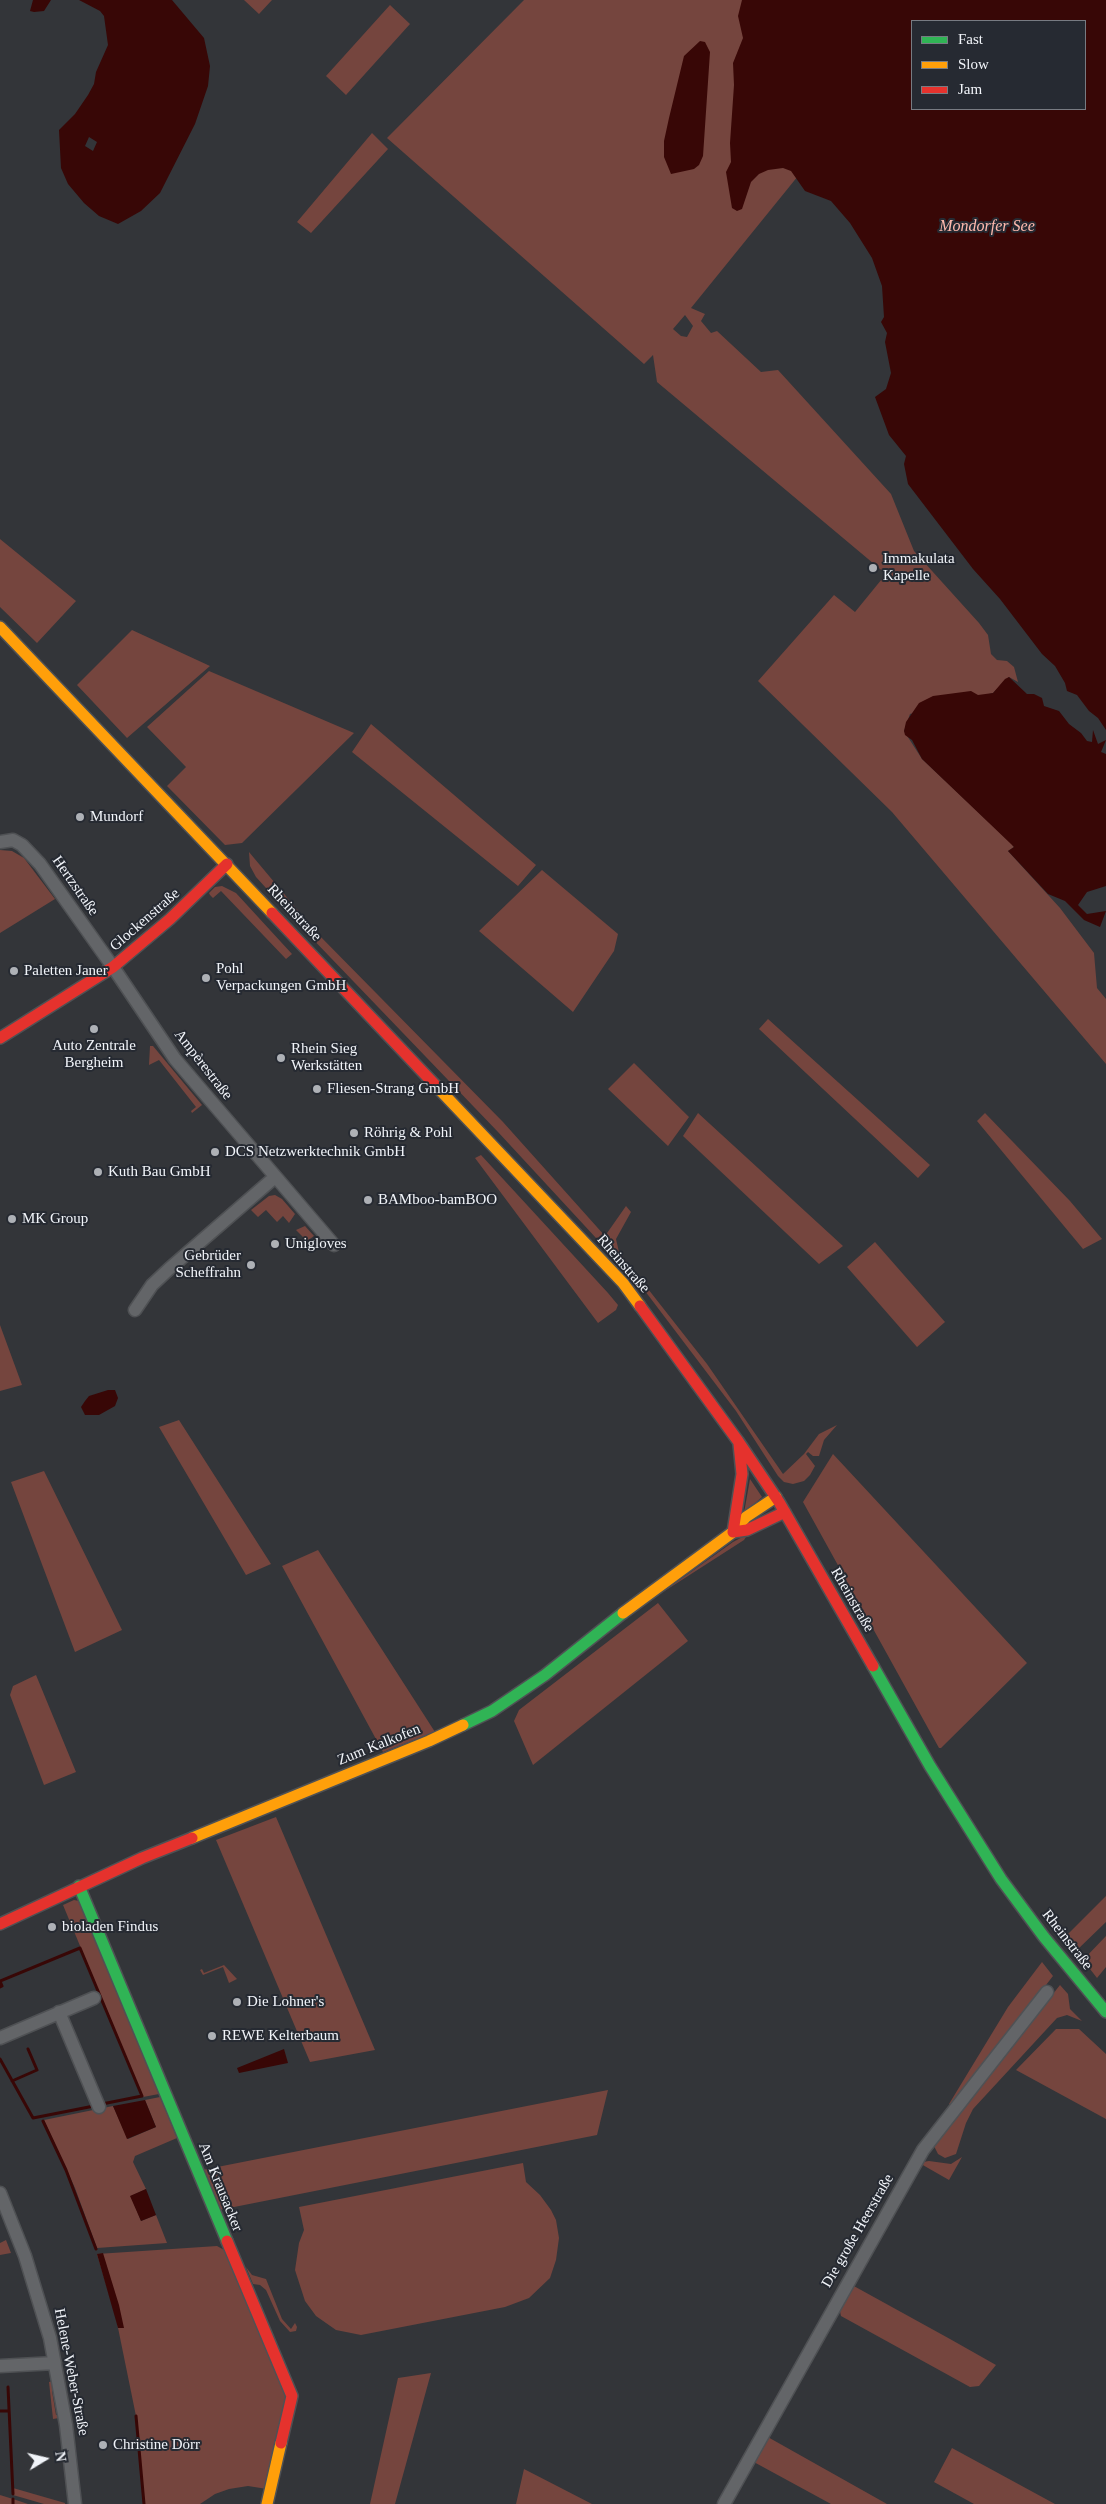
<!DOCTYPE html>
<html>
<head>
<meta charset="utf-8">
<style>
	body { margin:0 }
	#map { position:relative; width:1106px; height:2504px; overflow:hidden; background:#333539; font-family:"Times New Roman",serif }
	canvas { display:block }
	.legend { position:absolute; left:911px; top:20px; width:175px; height:90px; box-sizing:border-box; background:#262a32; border:1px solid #777b82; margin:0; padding:6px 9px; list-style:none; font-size:15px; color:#f1f4f9 }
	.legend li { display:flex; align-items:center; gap:10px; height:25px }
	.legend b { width:25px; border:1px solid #777b82 }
	.north { position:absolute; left:20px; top:2434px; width:50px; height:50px; -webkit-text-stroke:4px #262a32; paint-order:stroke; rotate:81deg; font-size:14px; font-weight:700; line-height:20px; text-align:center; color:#f1f4f9 }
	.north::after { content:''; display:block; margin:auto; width:18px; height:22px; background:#f1f4f9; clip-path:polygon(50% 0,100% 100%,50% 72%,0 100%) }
</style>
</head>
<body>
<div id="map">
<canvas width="1106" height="2504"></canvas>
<ul class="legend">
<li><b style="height:6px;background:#30b455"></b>Fast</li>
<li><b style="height:6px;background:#ff9f0a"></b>Slow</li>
<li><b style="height:6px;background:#e5322d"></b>Jam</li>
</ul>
<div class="north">N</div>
</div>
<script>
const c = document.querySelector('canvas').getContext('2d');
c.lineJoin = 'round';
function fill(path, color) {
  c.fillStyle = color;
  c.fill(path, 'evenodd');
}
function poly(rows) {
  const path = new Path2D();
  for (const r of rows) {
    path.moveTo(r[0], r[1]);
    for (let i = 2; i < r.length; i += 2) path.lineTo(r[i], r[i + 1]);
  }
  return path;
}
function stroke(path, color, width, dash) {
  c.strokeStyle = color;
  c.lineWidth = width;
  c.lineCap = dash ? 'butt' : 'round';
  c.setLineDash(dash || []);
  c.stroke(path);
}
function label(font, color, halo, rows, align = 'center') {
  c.font = font + ' "Times New Roman",serif';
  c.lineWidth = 4;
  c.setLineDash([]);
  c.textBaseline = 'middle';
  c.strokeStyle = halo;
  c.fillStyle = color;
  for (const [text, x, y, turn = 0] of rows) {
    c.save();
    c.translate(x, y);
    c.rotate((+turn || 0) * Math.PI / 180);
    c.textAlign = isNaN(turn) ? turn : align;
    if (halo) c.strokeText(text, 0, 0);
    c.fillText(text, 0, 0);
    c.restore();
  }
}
const green = poly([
	[244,0,272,0,259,14],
	[524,0,1106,0,1106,331,858,102,691,308,705,314,701,321,711,333,717,331,761,372,778,370,891,494,914,551,979,623,988,635,991,654,997,660,1007,661,1014,667,1018,682,1009,677,993,693,910,714,904,731,922,759,1011,843,1014,847,1008,851,1060,908,1094,953,1097,988,1106,999,1106,1064,892,812,758,681,834,595,855,612,886,574,657,382,653,355,644,364,387,138],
	[912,21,1085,21,1085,109,912,109],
	[685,315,693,326,687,337,681,336,673,329],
	[390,5,410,24,346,95,326,76],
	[372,133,388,149,311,233,297,222],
	[0,539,76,601,37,643,0,607],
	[132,630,210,666,127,738,77,685],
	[209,671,354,733,242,843,225,845,167,786,186,767,147,727],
	[371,724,536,865,518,886,352,752],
	[0,850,12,851,24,858,55,899,0,933],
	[249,852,316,932,503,1122,605,1236,626,1206,631,1212,616,1239,619,1252,707,1364,783,1474,804,1454,819,1434,837,1425,824,1440,819,1456,813,1456,808,1452,806,1454,815,1466,810,1475,804,1481,793,1484,784,1482,778,1476,736,1411,645,1291,498,1132,306,932,256,877,250,866],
	[542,870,618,934,614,951,573,1012,479,931],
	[222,886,236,893,292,954,286,959,221,891,213,898,210,895,209,893,215,887],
	[768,1019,930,1165,918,1178,759,1029],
	[150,1046,153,1046,202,1105,192,1113,191,1111,196,1107,159,1060,149,1065],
	[634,1063,689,1117,668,1146,608,1089],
	[698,1113,843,1246,819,1264,683,1136],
	[985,1113,1070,1201,1102,1239,1083,1249,977,1121],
	[481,1155,608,1293,618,1305,616,1310,598,1323,475,1158],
	[275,1195,282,1199,295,1214,289,1223,283,1216,277,1222,266,1210,258,1217,251,1210,269,1196],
	[305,1226,314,1236,307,1241,296,1230],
	[875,1242,945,1322,917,1347,847,1267],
	[0,1325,22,1385,0,1391],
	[179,1420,271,1564,246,1575,159,1427],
	[833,1454,1027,1663,941,1748,939,1748,803,1502],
	[44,1471,122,1630,75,1652,11,1482],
	[750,1479,762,1497,744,1513],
	[748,1534,744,1540,660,1594,733,1542],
	[318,1550,435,1732,383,1752,282,1566],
	[658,1603,688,1641,533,1765,514,1721,519,1710],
	[36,1675,76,1772,44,1785,10,1695,13,1686],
	[276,1817,375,2050,310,2062,216,1840],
	[1106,1896,1106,1922,1076,1951,1065,1937],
	[74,1900,79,1901,159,2094,143,2097,63,1905],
	[1106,1936,1106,1967,1097,1978,1083,1960],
	[1042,1962,1053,1976,952,2106,949,2104,1008,2007],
	[224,1965,237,1979,229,1983,223,1967,203,1975,200,1970,202,1969,204,1973],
	[1060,1985,1068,1994,1070,2009,1082,2021,1067,2015,1057,2018,973,2109,966,2123,956,2154,945,2158,938,2154,934,2146],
	[1056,2029,1079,2029,1106,2054,1106,2119,1016,2070],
	[608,2090,597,2135,219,2210,202,2170],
	[160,2097,177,2138,135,2156,133,2162,146,2189,131,2196,141,2221,156,2215,167,2243,97,2248,75,2188,44,2120,113,2106,128,2139,156,2127,145,2100],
	[962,2157,949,2180,921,2164,923,2162,929,2161,951,2164],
	[523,2163,526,2182,540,2195,551,2210,556,2220,559,2238,556,2260,550,2278,529,2298,505,2307,361,2335,336,2330,316,2316,305,2301,295,2270,299,2243,304,2230,299,2207],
	[6,2240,11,2253,0,2255,0,2243],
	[217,2246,226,2251,288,2399,267,2489,248,2486,229,2489,215,2494,200,2504,144,2504,136,2416,116,2318,97,2254],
	[246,2267,252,2275,266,2279,282,2319,291,2329,295,2323,297,2327,296,2331,290,2332,280,2321,266,2290,260,2285,253,2284],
	[852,2285,950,2339,996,2365,979,2386,970,2387,841,2316,839,2307],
	[431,2373,395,2504,370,2504,398,2378],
	[54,2381,55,2390,52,2391,56,2415,59,2415,59,2418,53,2419,49,2382],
	[766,2436,887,2504,831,2504,752,2461],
	[952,2448,1055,2504,974,2504,934,2482],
	[524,2469,592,2504,516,2504],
	[13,2488,65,2503,65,2504,44,2504,13,2495],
	[0,2495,13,2499,28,2504,0,2504]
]);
const water = poly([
	[33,0,51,0,44,11,34,12,30,11],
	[79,0,172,0,204,38,210,66,208,86,195,124,160,193,141,211,118,224,99,216,84,203,68,184,61,168,59,130,75,114,88,95,94,84,96,72,108,45,104,16,100,11],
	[89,137,97,142,93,151,85,146],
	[742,0,1106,0,1106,730,1098,718,1089,711,1077,695,1067,691,1065,683,1055,666,1042,654,1000,599,973,569,908,484,904,464,906,456,889,435,875,397,886,389,891,373,885,342,887,333,881,322,884,317,882,286,872,258,850,223,831,201,805,191,791,171,783,168,768,170,759,174,751,182,742,209,737,211,732,208,726,172,731,162,730,143,734,85,733,63,743,38,738,16],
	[912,21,1085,21,1085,109,912,109],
	[700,41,705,42,710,52,703,156,699,165,694,169,671,174,664,157,664,141,669,118,684,56],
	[1009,677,1027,694,1034,694,1042,698,1044,706,1059,711,1069,724,1081,733,1087,741,1092,742,1093,730,1098,744,1106,740,1101,752,1106,754,1106,886,1087,892,1078,905,1087,914,1106,911,1100,927,1084,920,1065,901,1048,894,1008,851,1014,847,1011,844,922,759,912,740,905,735,904,731,906,722,919,703,933,696,971,691,978,695,993,693,1005,679],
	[108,1390,115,1390,118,1398,115,1406,99,1415,85,1415,81,1407,85,1401,89,1396],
	[284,2049,288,2063,239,2073,237,2068],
	[145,2100,156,2127,127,2139,113,2106],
	[146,2189,156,2215,141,2221,130,2196],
	[103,2253,119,2305,124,2328,118,2328,97,2254]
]);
const stream = poly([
	[0,1987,2,1986,0,1981,80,1948,142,2096,102,2104],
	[0,2059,33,2118,94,2106],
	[12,2081,37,2070,28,2049],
	[43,2121,66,2170,96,2249],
	[8,2387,13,2494],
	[0,2411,9,2411],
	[136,2416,144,2504],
	[13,2499,13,2504]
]);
const street = poly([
	[0,842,13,840,22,845,40,864,113,967,175,1059,334,1245],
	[135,1310,152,1285,169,1269,275,1177],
	[59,2012,99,2107],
	[0,2038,94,1998],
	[0,2193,25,2256,50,2338,66,2425,75,2504],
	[0,2366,55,2363],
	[724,2504,923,2150,1047,1992]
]);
const fast = poly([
	[873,1666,930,1766,1001,1879,1044,1937,1106,2012],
	[463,1725,492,1711,545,1675,623,1613],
	[79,1886,227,2241]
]);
const slow = poly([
	[0,627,272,913],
	[438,1088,623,1283,640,1306],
	[623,1613,733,1532,746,1517,776,1497],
	[192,1838,429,1741,463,1725],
	[267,2504,281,2443]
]);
const jam = poly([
	[272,913,438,1088],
	[0,1038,113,967,170,919,227,864],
	[640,1306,738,1441,779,1502,873,1666],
	[733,1532,742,1474,739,1444],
	[733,1532,747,1530,785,1512],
	[0,1924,142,1858,192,1838],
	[227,2241,292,2396,281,2443]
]);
const markers = [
	[873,568,5,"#aeb1b6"],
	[80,817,5,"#aeb1b6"],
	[14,971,5,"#aeb1b6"],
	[206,978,5,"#aeb1b6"],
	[94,1029,5,"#aeb1b6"],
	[281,1058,5,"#aeb1b6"],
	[317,1089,5,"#aeb1b6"],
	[354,1133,5,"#aeb1b6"],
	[215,1152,5,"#aeb1b6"],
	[98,1172,5,"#aeb1b6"],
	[368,1200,5,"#aeb1b6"],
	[12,1219,5,"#aeb1b6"],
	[275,1244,5,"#aeb1b6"],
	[251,1265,5,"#aeb1b6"],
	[52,1927,5,"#aeb1b6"],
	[237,2002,5,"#aeb1b6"],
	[212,2036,5,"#aeb1b6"],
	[103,2445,5,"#aeb1b6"]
];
const poiNames = [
	["Immakulata",883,559],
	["Kapelle",883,576],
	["Mundorf",90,817],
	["Pohl",216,969],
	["Verpackungen GmbH",216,986],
	["Paletten Janer",24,971],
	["Auto Zentrale",94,1046,"center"],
	["Bergheim",94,1063,"center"],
	["Rhein Sieg",291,1049],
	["Werkstätten",291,1066],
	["Fliesen-Strang GmbH",327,1089],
	["Röhrig & Pohl",364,1133],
	["DCS Netzwerktechnik GmbH",225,1152],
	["Kuth Bau GmbH",108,1172],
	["BAMboo-bamBOO",378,1200],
	["MK Group",22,1219],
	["Unigloves",285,1244],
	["Gebrüder",241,1256,"right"],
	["Scheffrahn",241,1273,"right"],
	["bioladen Findus",62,1927],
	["Die Lohner's",247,2002],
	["REWE Kelterbaum",222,2036],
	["Christine Dörr",113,2445]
];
const streetNames = [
	["Hertzstraße",75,886,55],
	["Rheinstraße",294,913,47],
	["Glockenstraße",145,920,-41],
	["Ampèrestraße",203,1065,52],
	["Rheinstraße",623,1264,49],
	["Rheinstraße",852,1600,60],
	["Zum Kalkofen",379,1745,-22],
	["Rheinstraße",1067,1940,52],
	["Am Krausacker",220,2187,68],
	["Die große Heerstraße",858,2231,-60],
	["Helene-Weber-Straße",71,2372,79]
];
const waterNames = [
	["Mondorfer See",987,227]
];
fill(green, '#75453e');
fill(water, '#380706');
stroke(stream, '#380706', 3);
stroke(street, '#4f5154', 15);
stroke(fast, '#4f5154', 14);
stroke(slow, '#4f5154', 14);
stroke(jam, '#4f5154', 14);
stroke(street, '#636568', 12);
stroke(fast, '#30b455', 11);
stroke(slow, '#ff9f0a', 11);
stroke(jam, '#e5322d', 11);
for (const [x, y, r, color] of markers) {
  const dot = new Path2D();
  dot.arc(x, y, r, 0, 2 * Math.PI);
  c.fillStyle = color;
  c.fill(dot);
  stroke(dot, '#262a32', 2);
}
label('15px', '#f1f4f9', '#262a32', poiNames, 'left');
label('15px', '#f1f4f9', '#262a32', streetNames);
label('italic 16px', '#feb9ad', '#262a32', waterNames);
</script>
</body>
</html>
